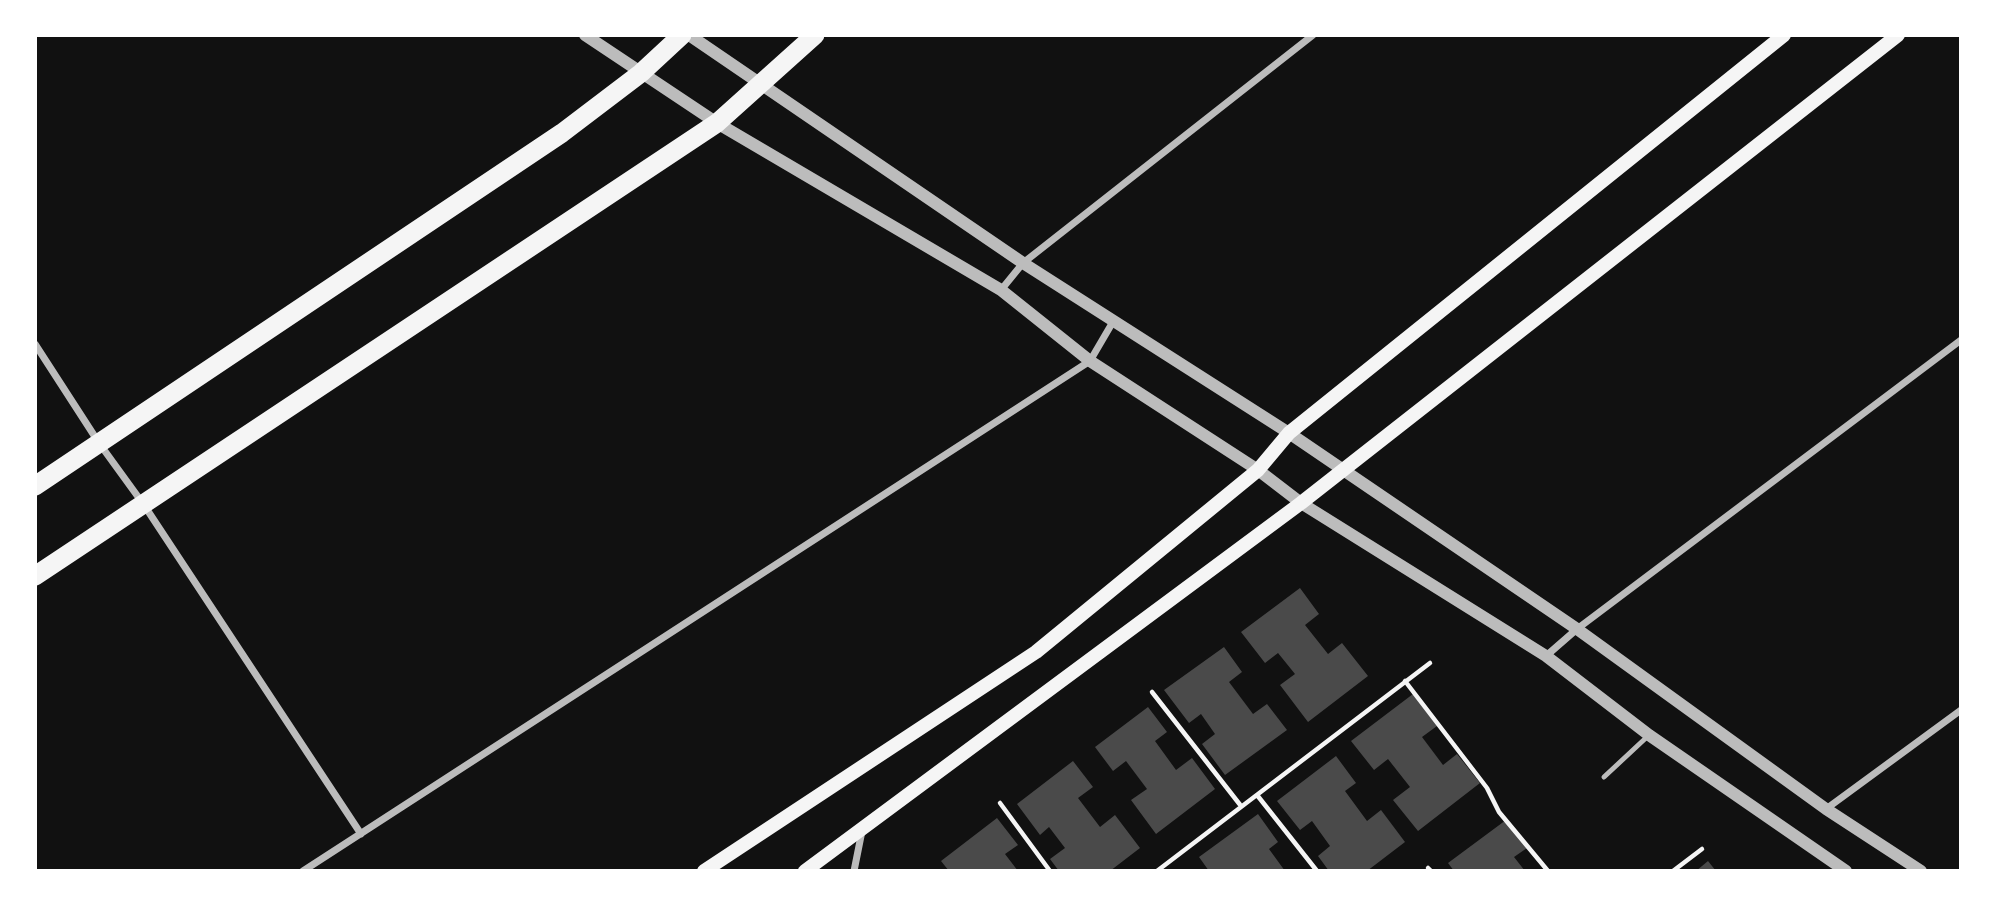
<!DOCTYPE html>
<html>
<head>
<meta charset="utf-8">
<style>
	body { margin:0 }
	#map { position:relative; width:1996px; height:906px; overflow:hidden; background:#111; font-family:"DejaVu Sans",sans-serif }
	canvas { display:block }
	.frame { position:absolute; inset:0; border:37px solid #fff; pointer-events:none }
</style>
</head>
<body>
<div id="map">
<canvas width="1996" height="906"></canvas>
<div class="frame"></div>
</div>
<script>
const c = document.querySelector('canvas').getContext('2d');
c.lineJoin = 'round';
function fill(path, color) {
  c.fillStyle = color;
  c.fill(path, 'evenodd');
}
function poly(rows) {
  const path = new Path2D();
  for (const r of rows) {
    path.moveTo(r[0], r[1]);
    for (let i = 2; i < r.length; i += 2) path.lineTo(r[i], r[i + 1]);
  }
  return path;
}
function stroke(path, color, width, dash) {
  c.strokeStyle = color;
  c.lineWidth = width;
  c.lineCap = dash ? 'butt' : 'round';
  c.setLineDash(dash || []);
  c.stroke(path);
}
const building = poly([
	[1300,588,1319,614,1305,625,1328,654,1342,643,1368,676,1308,722,1280,685,1295,674,1278,653,1265,663,1241,632],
	[1224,647,1242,672,1229,682,1253,714,1267,704,1287,730,1225,775,1202,744,1215,734,1201,714,1189,723,1164,690],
	[1413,694,1437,726,1422,737,1443,765,1457,754,1480,783,1418,831,1393,800,1410,787,1388,759,1374,770,1351,741],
	[1148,707,1167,732,1155,741,1176,770,1192,758,1215,789,1156,834,1131,800,1147,789,1126,761,1113,771,1095,747],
	[1336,756,1356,783,1345,791,1367,821,1381,810,1405,842,1367,871,1329,871,1318,856,1330,846,1312,821,1300,830,1277,801],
	[1073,761,1093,787,1078,798,1100,827,1115,815,1140,848,1110,871,1059,871,1050,859,1065,848,1049,827,1040,835,1017,804],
	[1258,814,1278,842,1269,849,1285,871,1209,871,1199,857],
	[997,818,1018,845,1005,854,1018,871,949,871,941,861],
	[1506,820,1527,848,1514,857,1525,871,1454,871,1448,863],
	[1708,861,1716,871,1696,871]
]);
const path = poly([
	[1405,681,1487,788,1499,812,1548,871],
	[1152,692,1241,806],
	[1257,795,1317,871],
	[1000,803,1050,871],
	[1428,868,1431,871],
	[1157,871,1430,663],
	[1673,871,1702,849]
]);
const service = poly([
	[1604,777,1648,736]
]);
const minor = poly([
	[1001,290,1023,263,1313,35],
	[35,344,99,443,144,505,361,834],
	[1546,656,1577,629,1961,340],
	[1826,809,1961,710],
	[303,871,1090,361,1114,320],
	[854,871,862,831]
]);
const tertiary = poly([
	[585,35,717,123,1001,290,1090,361,1258,470,1301,503,1546,656,1649,735,1846,871],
	[689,35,1023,263,1289,433,1577,629,1826,809,1921,871]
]);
const secondary = poly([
	[704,871,1036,652,1258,470,1289,433,1784,35],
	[805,871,1301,503,1898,35]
]);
const trunk = poly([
	[35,486,562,133,641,73,682,35],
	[35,576,717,123,815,35]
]);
fill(building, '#4a4a4a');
stroke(path, '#f5f5f5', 4.5);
stroke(service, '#bcbcbc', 5);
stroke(minor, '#bcbcbc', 7);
stroke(tertiary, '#bcbcbc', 12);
stroke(secondary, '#f5f5f5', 14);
stroke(trunk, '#f5f5f5', 19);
</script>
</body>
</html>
